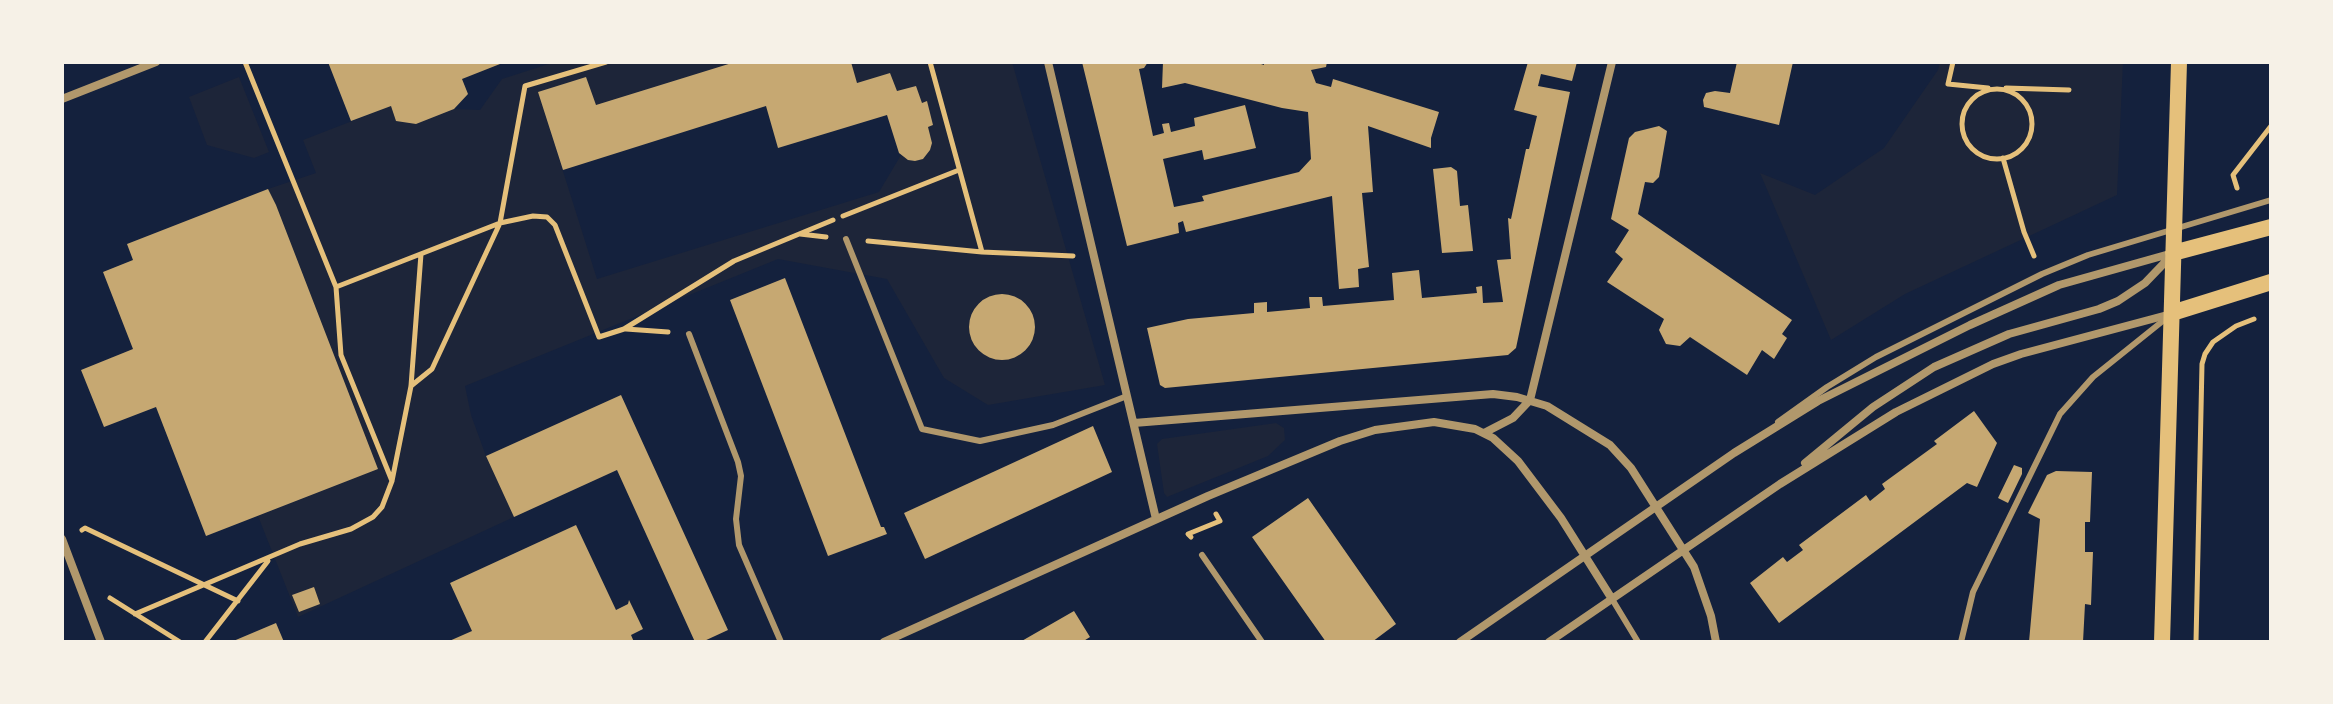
<!DOCTYPE html>
<html>
<head>
<meta charset="utf-8">
<style>
	body { margin:0 }
	#map { position:relative; width:2333px; height:704px; overflow:hidden; background:#14213d; font-family:"Space Grotesk",sans-serif }
	canvas { display:block }
	.frame { position:absolute; inset:0; border:64px solid #f6f1e7; pointer-events:none }
</style>
</head>
<body>
<div id="map">
<canvas width="2333" height="704"></canvas>
<div class="frame"></div>
</div>
<script>
const c = document.querySelector('canvas').getContext('2d');
c.lineJoin = 'round';
function fill(path, color) {
  c.fillStyle = color;
  c.fill(path, 'evenodd');
}
function poly(rows) {
  const path = new Path2D();
  for (const r of rows) {
    if (r.length === 3) {
      path.moveTo(r[0] + r[2], r[1]);
      path.arc(r[0], r[1], r[2], 0, 2 * Math.PI);
      continue;
    }
    path.moveTo(r[0], r[1]);
    for (let i = 2; i < r.length; i += 2) path.lineTo(r[i], r[i + 1]);
  }
  return path;
}
function stroke(path, color, width, dash) {
  c.strokeStyle = color;
  c.lineWidth = width;
  c.lineCap = dash ? 'butt' : 'round';
  c.setLineDash(dash || []);
  c.stroke(path);
}
const green = poly([
	[555,62,735,62,596,105,538,92,597,279,879,192,901,155,912,161,923,159,930,150,932,143,928,127,933,125,927,102,922,103,916,86,897,91,890,73,857,83,851,62,1012,62,1105,385,988,405,944,378,887,279,778,259,465,386,471,415,486,456,514,517,298,617,258,516,378,469,276,205,268,189,316,173,303,140,391,106,396,121,416,124,454,109,480,110,502,79],
	[1940,62,2123,62,2117,195,1905,294,1831,340,1760,173,1815,195,1884,148,1938,70],
	[239,77,269,152,254,158,207,145,189,97],
	[1276,423,1284,428,1285,440,1268,456,1167,497,1164,493,1157,444,1162,439]
]);
const building = poly([
	[328,62,499,62,500,64,462,79,468,94,454,109,416,124,396,121,391,106,351,121],
	[735,62,851,62,857,83,890,73,897,91,916,86,922,103,927,101,933,125,928,127,932,143,930,150,923,159,915,161,908,160,899,153,887,115,778,148,766,106,563,170,538,92,586,77,596,105],
	[1082,62,1148,62,1144,68,1139,69,1153,136,1164,133,1162,124,1169,123,1171,132,1195,126,1194,118,1245,105,1256,148,1204,160,1202,150,1163,159,1174,207,1204,201,1202,196,1299,172,1311,159,1308,112,1282,108,1185,83,1162,88,1163,62,1255,62,1264,65,1264,62,1327,62,1326,67,1311,70,1316,83,1331,87,1333,79,1439,112,1431,138,1431,148,1368,126,1373,192,1362,193,1369,267,1358,269,1359,287,1339,289,1332,196,1186,232,1183,221,1178,223,1179,233,1127,246],
	[1528,62,1577,62,1572,81,1541,74,1538,86,1570,92,1516,348,1508,355,1165,388,1160,385,1147,328,1188,319,1254,313,1254,303,1267,302,1267,312,1310,308,1309,297,1322,297,1323,306,1394,300,1392,273,1419,270,1422,298,1477,293,1476,287,1482,286,1483,303,1503,302,1497,260,1511,259,1508,218,1511,219,1526,149,1529,149,1537,116,1514,110],
	[1737,62,1793,62,1779,125,1704,107,1703,100,1706,93,1715,91,1730,93],
	[1659,126,1667,131,1659,177,1653,183,1645,182,1638,214,1792,320,1782,334,1787,338,1774,359,1762,350,1747,375,1690,337,1680,346,1666,344,1659,330,1664,319,1607,282,1623,259,1615,252,1629,230,1611,219,1629,138,1635,132],
	[1451,167,1457,171,1460,206,1468,205,1473,251,1442,253,1433,169],
	[268,189,276,205,378,469,206,536,156,407,104,427,81,370,133,349,103,272,133,260,127,244],
	[785,278,881,527,884,527,887,534,828,556,730,300],
	[1002,327,33],
	[621,395,728,630,702,642,695,642,617,470,514,517,486,456],
	[1974,411,1997,443,1977,487,1967,483,1779,623,1750,583,1783,557,1787,562,1803,550,1799,545,1866,495,1870,501,1885,489,1882,484,1937,444,1934,441],
	[1093,426,1112,472,925,559,904,513],
	[2014,465,2022,468,2022,474,2008,503,1998,498],
	[2056,471,2092,472,2090,522,2085,522,2085,552,2093,552,2091,605,2085,604,2083,642,2029,642,2040,519,2028,513,2047,475],
	[1308,498,1396,624,1372,642,1326,642,1252,537],
	[576,525,616,610,628,604,629,600,643,629,631,635,634,642,447,642,472,631,450,583],
	[314,587,320,604,299,612,292,595],
	[1074,611,1090,637,1082,642,1020,642],
	[276,623,284,642,231,642]
]);
const path = poly([
	[245,62,336,287,341,355,392,481],
	[1953,62,1948,84,1988,88],
	[2006,88,2069,90],
	[1997,124,35],
	[2003,158,2024,232,2034,256],
	[2237,188,2233,175,2271,126],
	[843,216,959,170],
	[800,234,826,237],
	[868,241,982,252,930,62],
	[982,252,1073,256],
	[336,287,500,223,525,86,606,62],
	[626,329,668,332],
	[411,386,432,369,500,223,533,216,547,217,555,225,599,337,624,329,734,261,833,220],
	[82,530,85,528,238,601],
	[1191,537,1188,534,1220,521,1216,514],
	[110,598,180,642],
	[135,614,300,544,351,529,373,517,382,507,392,481,411,386,421,254],
	[205,642,268,561],
	[2196,642,2202,364,2205,354,2213,342,2236,326,2254,319]
]);
const service = poly([
	[846,239,922,429,980,441,1053,425,1127,396],
	[689,334,738,462,741,476,736,519,739,545,781,642],
	[1778,422,1827,387,1876,357,2042,274,2088,255,2271,200],
	[1202,555,1262,642],
	[1612,599,1638,642],
	[1961,642,1973,592,2060,414,2093,377,2169,316]
]);
const minor = poly([
	[1048,62,1156,519],
	[62,99,156,62],
	[1134,423,1493,394,1517,397,1547,406,1610,445,1631,468,1694,567,1711,616,1716,642],
	[1484,433,1513,418,1530,400,1612,62],
	[1805,463,1873,407,1934,367,2009,334,2099,309,2118,301,2145,283,2170,257],
	[62,539,101,642],
	[884,642,1208,496,1340,441,1375,430,1434,422,1475,429,1493,438,1518,461,1561,518,1612,599],
	[1460,642,1734,453,1818,401,1970,325,2059,285,2173,253],
	[1549,642,1780,484,1896,412,1993,364,2021,354,2171,314]
]);
const secondary = poly([
	[2173,253,2271,227],
	[2172,313,2271,282],
	[2162,642,2179,62]
]);
fill(green, '#1d2539');
fill(building, '#c6a872');
stroke(path, '#e5c07b', 5);
stroke(service, '#b1986c', 6);
stroke(minor, '#b1986c', 8);
stroke(secondary, '#e5c07b', 16);
</script>
</body>
</html>
